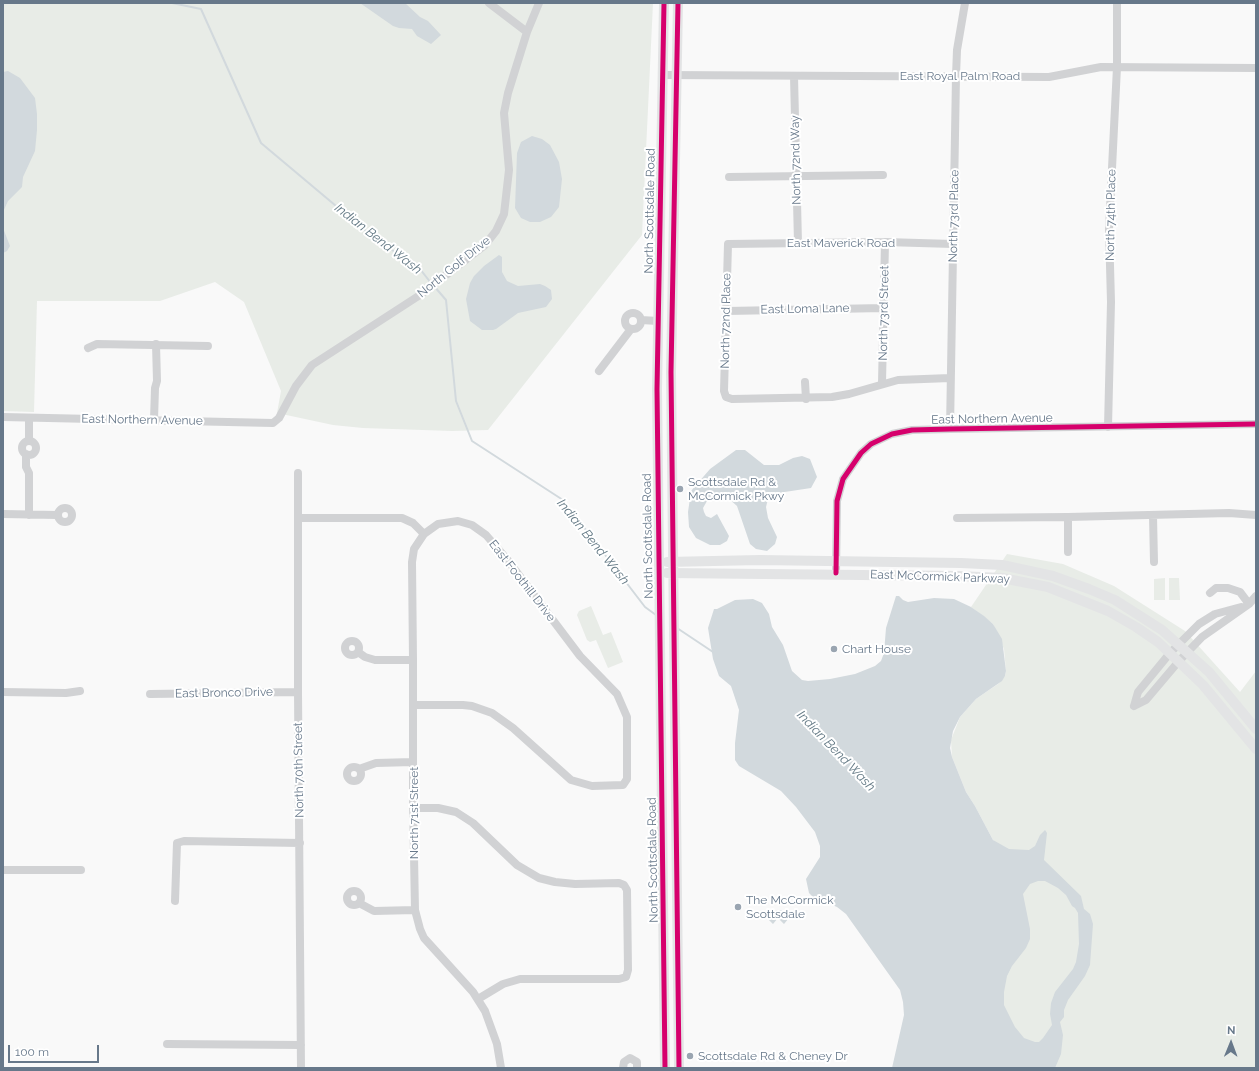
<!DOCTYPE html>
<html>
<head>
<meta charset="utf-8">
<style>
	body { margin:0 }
	#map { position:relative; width:1259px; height:1071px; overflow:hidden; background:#f9f9f9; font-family:Raleway,sans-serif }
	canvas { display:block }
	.frame { position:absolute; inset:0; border:4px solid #67788a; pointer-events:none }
	.north { position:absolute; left:1211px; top:1023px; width:40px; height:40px; -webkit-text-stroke:3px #fff; paint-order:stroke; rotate:1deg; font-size:11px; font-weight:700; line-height:16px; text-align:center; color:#67788a }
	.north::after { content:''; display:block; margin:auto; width:14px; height:18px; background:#67788a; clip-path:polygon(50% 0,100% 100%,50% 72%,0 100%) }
	.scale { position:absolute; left:8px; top:1045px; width:91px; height:18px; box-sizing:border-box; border:2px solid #67788a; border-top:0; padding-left:5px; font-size:12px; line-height:14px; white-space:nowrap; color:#67788a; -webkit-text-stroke:3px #fff; paint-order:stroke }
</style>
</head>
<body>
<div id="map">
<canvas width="1259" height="1071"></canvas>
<div class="frame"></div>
<div class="north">N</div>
<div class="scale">100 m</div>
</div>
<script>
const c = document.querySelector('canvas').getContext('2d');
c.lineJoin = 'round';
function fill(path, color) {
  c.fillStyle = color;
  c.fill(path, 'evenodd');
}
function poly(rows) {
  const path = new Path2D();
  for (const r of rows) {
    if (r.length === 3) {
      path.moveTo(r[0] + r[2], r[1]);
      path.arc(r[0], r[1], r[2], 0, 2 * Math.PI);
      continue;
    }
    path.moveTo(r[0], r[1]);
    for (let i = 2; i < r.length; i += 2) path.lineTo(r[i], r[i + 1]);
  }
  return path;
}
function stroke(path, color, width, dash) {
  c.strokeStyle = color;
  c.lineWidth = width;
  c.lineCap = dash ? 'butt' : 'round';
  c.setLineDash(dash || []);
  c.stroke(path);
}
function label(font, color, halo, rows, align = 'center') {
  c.font = font + ' Raleway,sans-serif';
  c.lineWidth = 4;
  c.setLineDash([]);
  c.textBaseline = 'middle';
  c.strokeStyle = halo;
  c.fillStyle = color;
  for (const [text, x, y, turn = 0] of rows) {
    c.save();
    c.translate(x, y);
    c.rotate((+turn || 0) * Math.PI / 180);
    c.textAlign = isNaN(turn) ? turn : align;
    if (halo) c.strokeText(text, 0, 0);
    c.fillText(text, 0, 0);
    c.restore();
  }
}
const green = poly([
	[3,3,653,3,642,235,488,430,452,431,363,428,333,425,277,413,281,391,244,302,215,282,160,301,37,301,34,412,3,411],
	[1007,554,1063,564,1114,586,1185,631,1240,692,1256,671,1256,1068,991,1068,1000,846,993,840,975,806,966,792,952,757,951,740,960,717,976,699,998,684,1005,676,1006,671,1004,649,993,624,971,607],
	[1165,578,1165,600,1154,600,1154,579],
	[1169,578,1179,578,1180,600,1169,600],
	[591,606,603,635,611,632,623,662,608,668,596,640,590,642,587,640,577,615,579,611]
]);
const water = poly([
	[360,3,405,3,420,17,428,21,441,35,431,44,417,36,412,29,399,28,393,26],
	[8,71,20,78,35,98,37,114,37,130,35,151,23,177,22,187,8,201,3,212,3,72],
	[532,136,542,139,550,145,559,162,562,179,559,207,551,217,540,222,530,222,521,218,515,208,517,153,521,142],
	[3,228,10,246,7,251,3,253],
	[499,255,502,257,502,272,507,281,518,286,540,284,545,286,551,290,552,299,546,307,518,313,496,329,493,330,482,330,470,321,466,299,470,283,474,276,484,266],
	[736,450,745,450,764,465,779,465,793,458,802,456,810,459,817,477,811,488,778,493,768,499,766,507,768,518,777,537,775,544,767,551,756,549,750,544,737,506,728,498,723,496,717,496,707,501,703,508,704,512,706,516,711,518,717,514,729,536,727,541,720,545,710,545,696,538,689,527,688,512,691,491,710,469],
	[896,596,899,596,903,600,908,602,934,598,954,599,971,607,984,616,993,624,1002,639,1006,671,1005,676,1002,681,976,699,960,717,953,731,950,748,952,757,966,792,975,806,993,840,1009,849,1029,850,1035,846,1040,835,1045,830,1047,833,1044,860,1081,896,1084,909,1090,914,1093,924,1090,965,1085,976,1068,1000,1064,1010,1064,1017,1060,1022,1063,1035,1061,1054,1055,1068,892,1068,904,1015,903,1002,900,990,846,914,837,907,813,897,809,893,806,879,820,857,820,846,815,832,796,807,781,791,739,766,735,760,735,743,739,710,731,686,719,676,713,659,708,628,714,609,717,609,735,600,753,599,762,603,769,614,772,627,783,645,792,671,802,680,808,681,830,679,855,674,875,666,881,661,884,653,886,628],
	[1038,881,1045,881,1058,888,1066,895,1072,906,1075,908,1078,913,1079,944,1076,962,1073,969,1055,992,1051,1003,1050,1014,1052,1025,1043,1038,1039,1042,1035,1042,1024,1038,1015,1027,1004,1005,1004,992,1007,976,1012,966,1026,948,1030,939,1030,929,1023,894,1030,884],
	[768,910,781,910,789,918,784,924,778,918,773,924,768,919]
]);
const stream = poly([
	[172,3,201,9,261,143,373,237,420,269,431,283],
	[434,286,446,300,456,401,472,441,563,500,645,607,656,615],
	[677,628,713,652]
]);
const minor = poly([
	[527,32,539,3],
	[663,75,1049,77,1101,67,1256,68],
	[794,76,798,243],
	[729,177,883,175],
	[727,311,884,308],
	[633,321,8],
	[641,320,658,321],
	[88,348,97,344,208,346],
	[599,371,631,329],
	[950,378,898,380,849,394,832,397,732,399,726,397,724,391,728,244,885,242,953,244],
	[805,382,806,399],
	[882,383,885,242],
	[3,417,273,423,279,418,296,386,312,365,420,295,485,245,496,231,504,214,509,170,504,113,508,93,527,32,489,3],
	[154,420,155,388,157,381,156,344],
	[1108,427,1111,302,1109,229,1117,67,1117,3],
	[950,429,956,76,957,50,965,3],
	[29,440,29,418],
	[29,448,7],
	[26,454,26,467,29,473,29,515],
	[298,473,298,692,301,1068],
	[65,515,7],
	[3,514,57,515],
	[1153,516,1154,562],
	[1068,517,1068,552],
	[298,518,402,518,413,523,424,534],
	[957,518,1068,517,1229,513,1256,515],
	[836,573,837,501,843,479,861,453,871,444,892,434,912,430,950,429,1256,424],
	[1210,593,1216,588,1228,588,1240,592,1249,604],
	[352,648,7],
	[358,652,365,657,375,660,413,660],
	[3,692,66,693,80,691],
	[150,694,298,692],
	[413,705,463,705,472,706,492,713,513,728,571,780,592,786,623,785,627,779,627,717,617,694,580,656,506,558,486,535,472,525,458,521,438,524,424,534,414,549,412,562,413,660,413,800,415,910,420,929,424,938,473,992,485,1011,497,1044,501,1068],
	[1134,706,1146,700,1179,661,1202,637,1249,604,1256,596],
	[1134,706,1138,692,1170,653,1199,624,1215,614,1241,607],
	[354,774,7],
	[359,769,376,763,413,762],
	[413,808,438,808,456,812,473,823,517,865,539,878,555,882,575,884,619,883,624,885,627,890,628,970,626,977,619,979,520,979,503,984,478,999],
	[3,870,81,870],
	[354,898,7],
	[175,901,177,843,184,841,300,843],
	[359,903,374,911,415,910],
	[167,1044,301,1045],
	[623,1068,624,1062,630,1058,637,1062,637,1068]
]);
const major = poly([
	[664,3,657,389,665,1068],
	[678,3,671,372,679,1068],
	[667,562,760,560,961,563,1002,565,1053,576,1089,589,1115,600,1162,630,1209,672,1256,729],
	[667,573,958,576,1002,578,1048,587,1108,611,1136,627,1158,642,1203,685,1256,749]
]);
const cycleway = poly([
	[664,3,657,389,665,1068],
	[678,3,671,372,679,1068],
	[836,573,837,501,843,479,861,453,871,444,892,434,912,430,950,429,1256,424]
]);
const markers = [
	[680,489,4,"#9aa5b1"],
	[834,649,4,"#9aa5b1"],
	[738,907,4,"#9aa5b1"],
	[690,1056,4,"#9aa5b1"]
];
const streetNames = [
	["East Royal Palm Road",960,76],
	["North 72nd Way",796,160,-91],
	["North Scottsdale Road",650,211,-89],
	["North 74th Place",1111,215,-89],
	["North 73rd Place",954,216,-89],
	["East Maverick Road",841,243],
	["North Golf Drive",454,267,-39],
	["East Loma Lane",805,309,-1],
	["North 73rd Street",884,313,-89],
	["North 72nd Place",726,321,-89],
	["East Northern Avenue",992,419,-1],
	["East Northern Avenue",142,420,1],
	["North Scottsdale Road",648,536,-91],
	["East McCormick Parkway",940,577,2],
	["East Foothill Drive",522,581,52],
	["East Bronco Drive",224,693,-1],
	["North 70th Street",299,770,-91],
	["North 71st Street",414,813,-90],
	["North Scottsdale Road",653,860,-91]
];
const poiNames = [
	["Scottsdale Rd &",688,482],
	["McCormick Pkwy",688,496],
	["Chart House",842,649],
	["The McCormick",746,900],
	["Scottsdale",746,914],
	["Scottsdale Rd & Cheney Dr",698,1056]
];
const waterNames = [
	["Indian Bend Wash",378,239,38],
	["Indian Bend Wash",593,542,51],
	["Indian Bend Wash",836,751,46]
];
fill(green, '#e8ece7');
fill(water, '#d2d9dd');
stroke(stream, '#d2d9dd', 2);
stroke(minor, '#d1d2d4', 8);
stroke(major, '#e3e4e5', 10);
stroke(cycleway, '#d6006c', 5);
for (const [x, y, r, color] of markers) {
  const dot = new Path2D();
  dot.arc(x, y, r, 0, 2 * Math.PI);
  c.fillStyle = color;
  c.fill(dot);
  stroke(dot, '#fff', 1.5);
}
label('12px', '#67788a', '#fff', streetNames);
label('12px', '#67788a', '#fff', poiNames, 'left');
label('italic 13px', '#637985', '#fff', waterNames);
</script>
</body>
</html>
